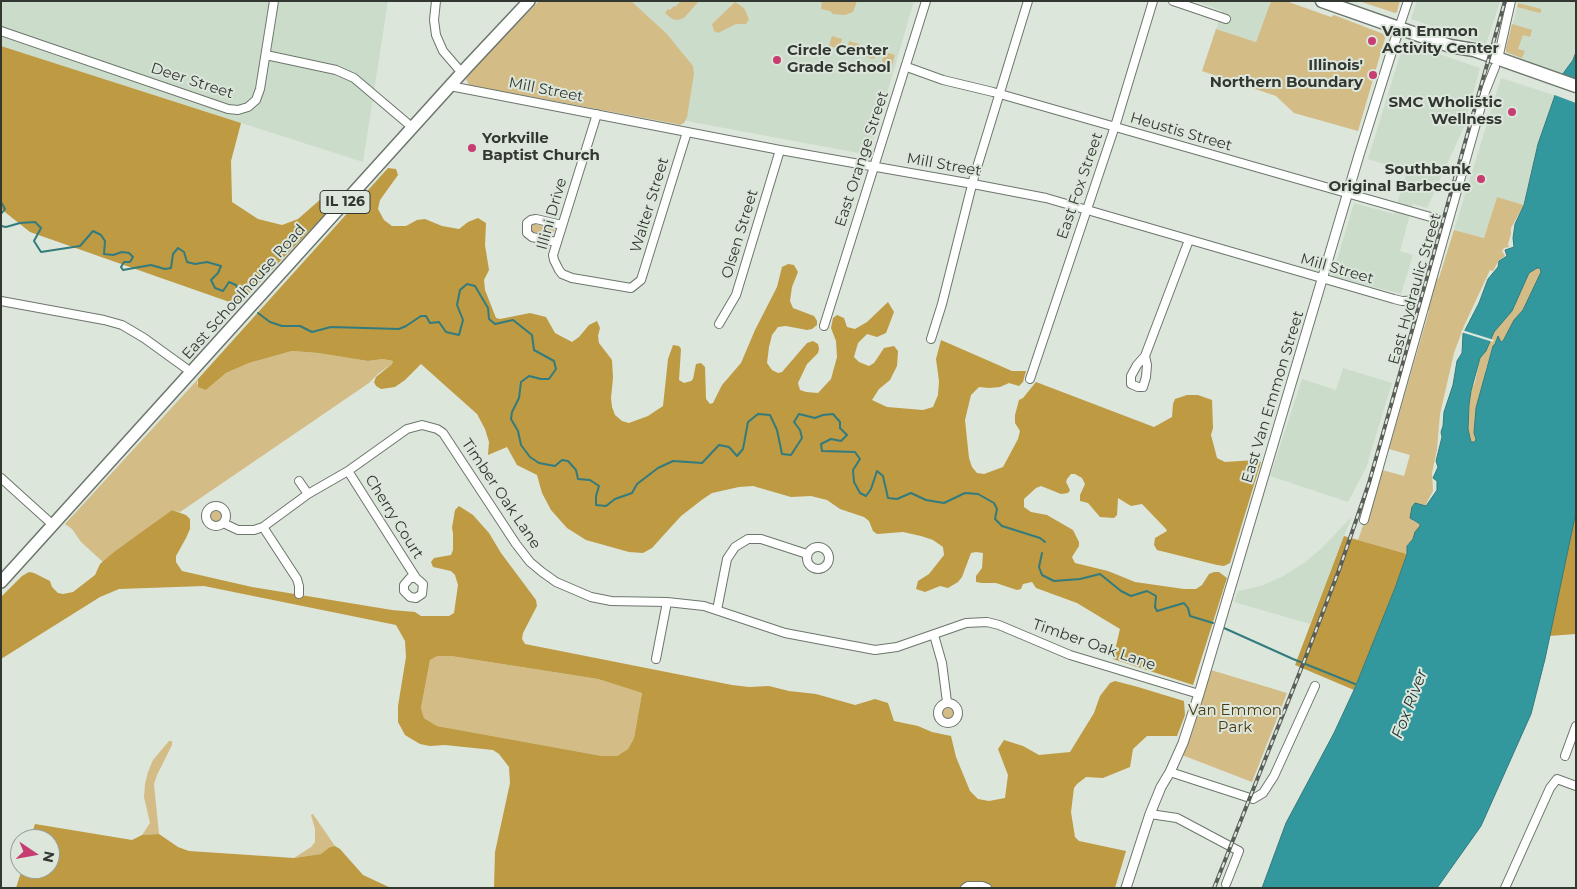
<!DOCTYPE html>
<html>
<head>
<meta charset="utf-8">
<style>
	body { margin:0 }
	#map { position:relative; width:1577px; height:889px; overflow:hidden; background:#dce6db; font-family:Montserrat,sans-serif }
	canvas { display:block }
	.frame { position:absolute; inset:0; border:2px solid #333732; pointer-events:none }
	.north { position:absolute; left:10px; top:829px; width:50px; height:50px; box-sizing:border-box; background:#dce6db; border:1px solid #98a097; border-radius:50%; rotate:102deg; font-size:14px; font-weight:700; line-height:20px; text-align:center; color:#333732 }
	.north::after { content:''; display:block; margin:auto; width:18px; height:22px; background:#c73c71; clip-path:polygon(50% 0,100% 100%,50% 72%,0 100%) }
</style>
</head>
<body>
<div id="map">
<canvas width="1577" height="889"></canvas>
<div class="frame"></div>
<div class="north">N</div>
</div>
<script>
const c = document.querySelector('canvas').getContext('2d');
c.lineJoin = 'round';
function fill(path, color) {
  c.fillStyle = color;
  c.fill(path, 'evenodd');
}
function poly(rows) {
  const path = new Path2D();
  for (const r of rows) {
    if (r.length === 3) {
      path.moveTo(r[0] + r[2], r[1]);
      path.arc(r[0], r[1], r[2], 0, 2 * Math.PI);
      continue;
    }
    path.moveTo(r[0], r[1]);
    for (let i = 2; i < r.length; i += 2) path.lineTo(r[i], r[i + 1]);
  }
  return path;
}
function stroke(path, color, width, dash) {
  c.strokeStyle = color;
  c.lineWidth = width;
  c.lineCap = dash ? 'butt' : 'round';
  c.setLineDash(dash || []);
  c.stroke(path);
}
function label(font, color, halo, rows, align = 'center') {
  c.font = font + ' Montserrat,sans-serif';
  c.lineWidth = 4;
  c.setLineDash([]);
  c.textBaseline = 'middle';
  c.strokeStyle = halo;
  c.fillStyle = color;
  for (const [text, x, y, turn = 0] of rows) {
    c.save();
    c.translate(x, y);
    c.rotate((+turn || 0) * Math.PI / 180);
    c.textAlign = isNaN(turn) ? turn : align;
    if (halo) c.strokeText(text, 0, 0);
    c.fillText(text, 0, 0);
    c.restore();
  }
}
const built = poly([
	[1,1,388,1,363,162,1,46],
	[551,1,914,1,869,155,483,83],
	[1194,1,1271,1,1256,42,1216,29,1222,11],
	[1417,1,1500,1,1486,45,1411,19],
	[1519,1,1576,1,1576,52,1573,60,1562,75,1507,53,1506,48],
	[1404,42,1480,68,1464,127,1427,208,1413,204,1400,251,1413,255,1401,294,1332,276,1354,203,1394,214,1407,171,1368,159],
	[1501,78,1554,95,1538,144,1524,205,1497,197,1484,238,1454,230],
	[1343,368,1392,383,1366,468,1348,502,1270,476,1302,379,1336,390],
	[1352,516,1310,624,1234,602,1238,591,1261,586,1283,576,1304,563,1322,548]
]);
const green = poly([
	[539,1,631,1,666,33,693,66,694,74,687,117,684,123,680,125,676,124,469,85,466,79,471,71],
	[681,1,699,1,684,18,678,20,672,19,665,13,668,9,670,10,674,6,675,7],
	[822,1,857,1,853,12,845,15,833,14,830,11,821,9],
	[1271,1,1286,1,1331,17,1334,15,1386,35,1358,131,1294,113,1276,96,1202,71,1216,29,1256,42],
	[1359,1,1400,1,1397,12,1395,13],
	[735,2,744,8,749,19,746,24,736,24,718,33,714,31,712,24],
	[1518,3,1541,9,1541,12,1540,13,1517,7],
	[1512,24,1532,30,1530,37,1523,35,1518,49,1525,51,1522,58,1506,52,1506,48],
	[832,36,842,39,839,49,829,46],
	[849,41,859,44,856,54,847,51],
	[868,46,877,49,874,59,864,56],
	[885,52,895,55,892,65,882,62],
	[1497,197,1524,205,1511,228,1511,234,1508,244,1509,247,1504,248,1502,251,1505,256,1499,260,1493,271,1490,270,1464,326,1454,353,1440,414,1437,449,1432,473,1433,491,1425,506,1418,504,1413,521,1420,524,1420,527,1413,539,1408,545,1407,554,1358,540,1382,470,1404,476,1410,455,1389,449,1429,311,1427,309,1436,280,1439,278,1454,230,1484,238],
	[534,224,552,227,555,231,550,235,533,232,530,230,531,225],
	[1537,268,1540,268,1542,269,1541,272,1523,311,1514,320,1503,341,1501,342,1498,337,1495,344,1493,346,1485,372,1486,373,1476,439,1475,442,1471,442,1468,429,1469,405,1471,391,1475,382,1480,358,1486,351,1494,332,1512,311,1529,273],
	[292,351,318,353,368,361,383,359,393,361,392,364,379,373,369,383,180,512,172,510,103,562,81,542,72,529,65,524,198,379,197,384,206,390,226,373,249,363],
	[216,516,5.5],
	[437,655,451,656,598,679,642,693,634,738,628,749,617,756,602,756,437,726,424,718,421,708,430,660],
	[1211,670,1287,693,1252,782,1182,755,1193,730],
	[948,713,6],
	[169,741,172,741,172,745,157,775,154,784,159,834,142,835,150,823,144,797,145,784,148,772,153,760],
	[313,814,335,846,330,847,322,854,294,858,311,847,315,842,315,829,311,815]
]);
const forest = poly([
	[1,46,241,123,231,161,232,202,258,219,282,225,298,219,330,191,337,193,338,199,336,203,238,305,30,232,1,209],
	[388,168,396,169,398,175,380,200,378,209,384,220,392,226,406,226,417,220,425,219,442,226,459,229,468,222,478,218,486,223,485,245,489,270,484,280,485,290,496,318,500,319,530,313,546,317,555,333,572,342,579,337,589,325,597,321,600,328,598,336,599,343,612,360,613,378,611,398,612,407,615,415,622,421,629,423,648,416,663,406,668,359,673,345,679,346,681,349,679,380,684,383,691,381,693,379,696,364,701,363,705,367,706,399,710,404,713,403,722,385,741,363,755,330,777,287,782,267,788,264,794,265,798,272,792,287,790,301,793,308,814,316,817,321,817,325,812,329,807,330,786,326,778,327,772,335,769,347,767,363,772,370,778,373,782,372,807,343,813,341,818,344,819,349,818,353,807,364,798,383,800,390,806,392,818,393,831,379,837,357,836,341,831,328,833,318,837,315,844,318,847,327,855,329,867,322,888,302,894,312,886,333,877,337,867,334,858,343,854,357,859,362,869,366,874,363,884,348,894,346,898,351,897,366,890,380,879,389,872,400,887,407,923,410,933,407,938,395,939,381,936,359,941,340,1012,371,1026,371,1023,382,1019,386,1009,383,1000,387,989,388,979,387,971,395,965,420,969,458,972,467,977,473,984,474,1003,467,1018,439,1020,431,1015,423,1015,415,1019,400,1023,398,1036,382,1154,427,1172,417,1173,404,1175,399,1187,395,1198,395,1212,400,1213,428,1211,435,1217,458,1225,462,1255,460,1261,462,1230,563,1224,566,1217,565,1157,550,1154,545,1155,538,1167,531,1166,529,1142,504,1131,506,1118,498,1117,515,1114,518,1100,517,1088,503,1080,501,1080,495,1085,484,1082,478,1075,474,1071,474,1067,479,1066,482,1070,490,1068,493,1061,494,1041,486,1036,488,1024,499,1024,507,1031,512,1047,515,1073,530,1079,542,1079,546,1072,557,1075,563,1108,571,1135,582,1184,589,1196,589,1202,585,1209,574,1214,572,1219,572,1227,578,1193,685,1113,659,1120,629,1077,603,1036,588,1032,582,1023,584,1021,589,1017,590,996,583,982,583,976,582,976,576,982,568,983,553,976,552,971,553,962,577,958,582,948,588,940,586,925,592,916,589,918,581,929,574,944,555,943,547,933,540,921,536,903,532,877,534,873,531,869,521,864,517,840,509,827,500,811,496,791,497,753,486,739,487,712,493,703,499,681,516,652,548,643,553,629,552,586,540,567,528,551,510,542,493,537,475,517,465,507,447,488,455,489,442,485,429,477,414,421,364,405,380,395,387,381,389,376,386,374,382,376,377,392,364,393,361,383,359,368,361,318,353,292,351,249,363,226,373,206,390,198,387,198,379],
	[459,506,473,515,489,533,501,553,536,600,537,606,523,633,522,639,525,644,732,685,749,687,769,686,789,691,816,694,855,705,875,699,888,703,894,721,918,726,932,732,951,736,956,757,970,791,978,799,989,801,1005,798,1008,775,998,749,1004,740,1023,746,1039,755,1070,752,1094,713,1100,696,1110,683,1115,681,1138,687,1184,701,1185,715,1177,736,1147,736,1133,749,1130,767,1103,778,1086,777,1077,784,1074,788,1071,812,1075,837,1079,841,1126,851,1115,888,494,888,495,852,510,783,509,767,499,754,493,750,445,745,430,746,420,744,405,735,398,722,398,706,406,657,405,641,396,625,204,586,119,589,100,597,1,659,1,597,22,576,29,572,34,573,50,581,52,587,58,593,63,594,73,592,95,575,100,564,114,552,172,510,186,515,190,519,190,529,186,538,176,556,176,562,182,571,252,587,392,610,415,612,421,616,449,616,454,613,458,585,455,575,451,571,433,567,431,562,434,558,451,555,453,550,453,533,452,528,455,510],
	[437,656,451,656,598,679,642,693,634,738,628,749,617,756,602,756,437,726,424,718,421,708,430,660],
	[1576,513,1576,634,1549,636,1565,561],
	[1344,536,1407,554,1395,588,1354,690,1295,665],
	[35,824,132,840,142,835,159,834,178,847,189,851,294,858,321,854,330,847,335,846,340,849,363,875,391,888,16,888,22,869,50,869,50,839,30,839]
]);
const water = poly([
	[1576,52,1576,512,1545,659,1531,714,1481,826,1437,888,1262,888,1286,823,1334,733,1354,690,1395,588,1407,554,1407,546,1413,539,1415,532,1420,526,1420,524,1410,518,1412,507,1415,503,1426,506,1437,490,1437,481,1433,478,1438,467,1436,461,1442,437,1441,432,1443,426,1444,412,1453,385,1457,361,1462,353,1463,334,1479,303,1488,279,1498,267,1499,261,1507,256,1505,250,1514,247,1513,238,1515,224,1524,205,1538,144,1562,75,1573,60,1576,52],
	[1537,268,1540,268,1541,272,1523,310,1514,320,1503,341,1501,342,1498,336,1495,344,1493,346,1476,408,1474,433,1476,439,1475,442,1471,442,1468,429,1469,405,1471,391,1480,358,1486,351,1494,332,1512,311,1529,273,1537,268]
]);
const pier = poly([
	[1560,75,1576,80,1576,103,1552,94],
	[1462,330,1494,340,1493,342,1461,332]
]);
const stream = poly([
	[1,202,5,209,1,214],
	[1,226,6,227,20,223,35,222,41,228,34,241,41,252,80,246,93,231,101,235,105,241,104,254,113,255,122,252,129,253,133,257,130,262,124,262,121,267,123,270,151,265,165,269,171,268,173,254,178,248,184,252,187,262,195,264,207,262,221,266,218,273,211,280,215,288,223,291,229,282,236,285,243,300],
	[258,313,270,322,282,326,300,326,312,332,331,327,399,329,406,326,421,316,426,316,430,323,439,322,446,332,459,335,463,320,457,305,460,290,467,284,475,286,488,308,489,319,495,324,513,320,532,335,534,350,554,361,556,369,549,379,541,379,529,376,521,382,519,398,512,412,511,419,518,431,521,445,530,457,539,463,555,466,562,460,568,461,576,470,578,479,590,480,599,486,596,496,596,505,606,506,615,499,632,493,637,484,658,468,673,461,702,463,719,445,729,447,737,456,743,449,748,422,758,414,770,415,777,430,782,454,791,455,802,438,800,430,794,422,799,414,815,418,823,415,833,414,840,422,840,428,847,435,841,441,831,439,821,444,822,451,855,452,860,459,853,470,854,482,860,493,866,496,871,489,877,471,883,476,888,498,897,499,911,493,926,500,944,503,965,493,978,494,994,503,997,509,995,519,1002,526,1040,538,1045,542],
	[1042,553,1039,567,1042,575,1054,581,1080,579,1100,574,1121,591,1131,596,1147,591,1156,596,1155,607,1157,611,1184,603,1188,608,1190,616,1213,623],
	[1224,628,1293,659,1355,684]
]);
const minor = poly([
	[436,1,434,20,436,35,443,51,462,73],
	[1173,1,1226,19],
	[1399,28,1408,1],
	[1,31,228,109,238,110,248,107,256,100,260,89,274,1],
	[266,55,336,70,354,78,413,128],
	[1498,59,1511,1],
	[907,67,943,80,993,92,1448,222],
	[450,86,780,150,973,184,1046,198,1394,299,1402,301,1426,300],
	[597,114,553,255,554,260,559,270,562,274,572,278,631,288,641,280,687,132],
	[556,242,532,237,527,233,527,223,531,220,536,219,562,225],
	[1,301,104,320,122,325,144,338,191,372],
	[719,324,736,295,780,150],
	[824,326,926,1],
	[931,339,942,304,974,177,1028,1],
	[1145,356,1147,365,1146,377,1143,387,1138,387,1131,384,1131,376,1137,365,1145,356,1189,240],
	[1030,379,1117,120,1153,1],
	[348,471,416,578,423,584,422,594,416,598,410,597,404,591,404,585,410,578,416,578],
	[1,478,53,525],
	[299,481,308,494],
	[216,516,10],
	[1364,520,1485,92,1495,67],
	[223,523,238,530,254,530,263,527,308,494,348,471,407,429,422,425,437,429,443,433,516,544,530,562,542,572,556,582,591,597,611,601,667,602,704,606,785,633,875,650,897,647,966,623,987,622,999,625,1070,655,1199,694],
	[263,527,297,579,299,586,299,594],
	[818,558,11],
	[717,610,727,559,735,547,748,539,761,539,807,554],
	[934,635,942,663,947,702],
	[656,659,667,602],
	[948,713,10],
	[1565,756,1576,726],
	[1170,772,1253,799,1263,793,1274,776,1315,686],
	[1150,814,1177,818,1239,851,1226,884],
	[965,888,968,886,982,886,987,888],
	[1505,888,1550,788,1557,779,1576,786]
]);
const tertiary = poly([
	[1126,888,1150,814,1161,787,1170,772,1183,743,1199,694,1359,155,1399,28]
]);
const primary = poly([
	[1,582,468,66,529,1]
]);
const trunk = poly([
	[1322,1,1450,46,1474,50,1576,86]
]);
const rail = poly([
	[1214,888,1305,659,1339,570,1369,483,1505,1]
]);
const markers = [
	[1372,41,5,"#c73c71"],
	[777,60,5,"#c73c71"],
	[1373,75,5,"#c73c71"],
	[1512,112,5,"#c73c71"],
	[472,148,5,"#c73c71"],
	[1481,179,5,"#c73c71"]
];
const shields = [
	[345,202,50]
];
const shieldNames = [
	["IL 126",345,202]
];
const poiNames = [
	["Van Emmon",1382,32],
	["Activity Center",1382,49],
	["Circle Center",787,51],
	["Grade School",787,68],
	["Illinois'",1363,66,"right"],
	["Northern Boundary",1363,83,"right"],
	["SMC Wholistic",1502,103,"right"],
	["Wellness",1502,120,"right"],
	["Yorkville",482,139],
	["Baptist Church",482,156],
	["Southbank",1471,170,"right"],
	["Original Barbecue",1471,187,"right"]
];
const streetNames = [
	["Deer Street",192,81,18],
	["Mill Street",546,90,11],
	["Heustis Street",1181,132,16],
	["East Orange Street",862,159,-72],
	["Mill Street",944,165,10],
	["East Fox Street",1080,186,-71],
	["Walter Street",650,205,-73],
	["Illini Drive",552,214,-74],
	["Olsen Street",740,234,-73],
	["Mill Street",1337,269,16],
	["East Hydraulic Street",1415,289,-74],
	["East Schoolhouse Road",244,292,-48],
	["East Van Emmon Street",1273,397,-73],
	["Timber Oak Lane",501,494,56],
	["Cherry Court",394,517,58],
	["Timber Oak Lane",1094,645,19]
];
const parkNames = [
	["Van Emmon",1235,711],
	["Park",1235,728]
];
const waterNames = [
	["Fox River",1410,704,-69]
];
fill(built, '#ccdccb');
fill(green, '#d4bc87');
fill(forest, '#be9a42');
fill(water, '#33989d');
stroke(water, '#337b7d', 1);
fill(pier, '#dce6db');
stroke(stream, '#337b7d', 2);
stroke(minor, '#6c766c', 10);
stroke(tertiary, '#6c766c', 11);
stroke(primary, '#6c766c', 14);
stroke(trunk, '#6c766c', 15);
stroke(minor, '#fff', 8);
stroke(tertiary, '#fff', 9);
stroke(primary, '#fff', 11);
stroke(trunk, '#fff', 12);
stroke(rail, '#595e58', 4);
stroke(rail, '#dce6db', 2, [5.5]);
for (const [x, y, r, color] of markers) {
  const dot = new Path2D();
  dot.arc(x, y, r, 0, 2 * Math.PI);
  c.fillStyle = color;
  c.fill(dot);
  stroke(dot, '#dce6db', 2);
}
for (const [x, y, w] of shields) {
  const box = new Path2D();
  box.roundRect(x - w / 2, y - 11.5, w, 23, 4);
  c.fillStyle = '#dce6db';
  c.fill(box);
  stroke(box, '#333732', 1);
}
label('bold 14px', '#333732', null, shieldNames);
label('bold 15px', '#333732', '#dce6db', poiNames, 'left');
label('15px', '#333732', '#dce6db', streetNames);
label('15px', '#4a3a15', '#dce6db', parkNames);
label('italic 16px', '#1b3233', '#dce6db', waterNames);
</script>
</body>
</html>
